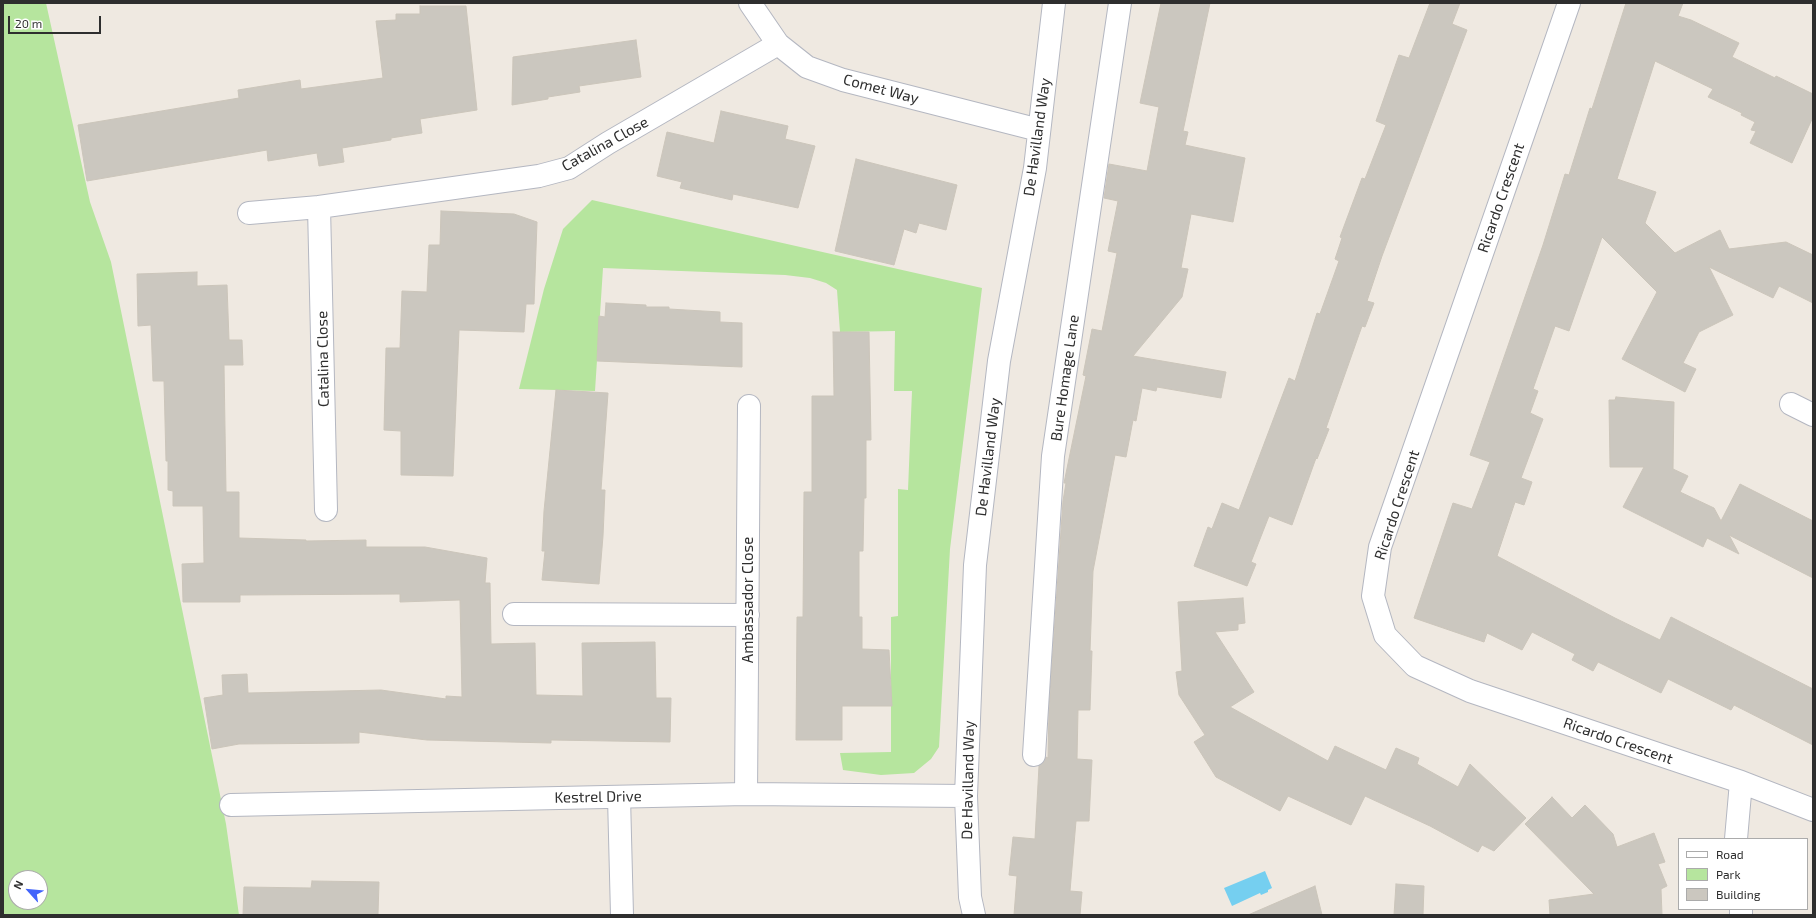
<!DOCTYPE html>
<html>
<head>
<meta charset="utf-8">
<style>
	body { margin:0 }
	#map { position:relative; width:1816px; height:918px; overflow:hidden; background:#efe9e1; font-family:"Exo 2",sans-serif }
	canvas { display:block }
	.frame { position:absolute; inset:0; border:4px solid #2e2e2e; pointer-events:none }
	.legend { position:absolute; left:1678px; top:838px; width:130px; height:72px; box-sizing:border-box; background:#fff; border:1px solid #ababab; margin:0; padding:5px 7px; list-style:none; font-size:12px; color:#2e2e2e }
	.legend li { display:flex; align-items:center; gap:8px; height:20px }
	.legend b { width:20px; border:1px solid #ababab }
	.north { position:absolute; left:8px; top:870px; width:40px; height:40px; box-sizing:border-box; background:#fff; border:1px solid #ababab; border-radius:50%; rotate:297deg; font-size:11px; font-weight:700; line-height:16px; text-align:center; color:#2e2e2e }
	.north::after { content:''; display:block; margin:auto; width:14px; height:18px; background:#4264fb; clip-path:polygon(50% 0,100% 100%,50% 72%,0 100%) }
	.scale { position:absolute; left:8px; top:16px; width:93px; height:18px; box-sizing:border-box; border:2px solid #2e2e2e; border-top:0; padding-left:5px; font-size:12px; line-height:14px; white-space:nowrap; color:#2e2e2e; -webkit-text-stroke:3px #fff; paint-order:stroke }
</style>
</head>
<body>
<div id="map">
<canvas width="1816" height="918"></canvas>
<div class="frame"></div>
<ul class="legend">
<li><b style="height:5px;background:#fff"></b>Road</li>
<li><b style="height:11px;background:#b6e59e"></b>Park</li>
<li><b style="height:11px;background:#cbc7bf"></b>Building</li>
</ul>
<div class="north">N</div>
<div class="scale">20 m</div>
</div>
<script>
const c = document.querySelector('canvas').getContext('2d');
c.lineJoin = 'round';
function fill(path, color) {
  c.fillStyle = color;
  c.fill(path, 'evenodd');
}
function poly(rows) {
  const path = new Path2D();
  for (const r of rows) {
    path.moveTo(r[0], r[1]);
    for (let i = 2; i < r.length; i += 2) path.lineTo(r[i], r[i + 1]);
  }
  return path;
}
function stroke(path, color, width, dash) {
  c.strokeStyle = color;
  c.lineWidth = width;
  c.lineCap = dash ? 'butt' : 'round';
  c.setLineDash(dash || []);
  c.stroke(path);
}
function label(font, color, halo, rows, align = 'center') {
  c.font = font + ' "Exo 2",sans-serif';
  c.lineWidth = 3;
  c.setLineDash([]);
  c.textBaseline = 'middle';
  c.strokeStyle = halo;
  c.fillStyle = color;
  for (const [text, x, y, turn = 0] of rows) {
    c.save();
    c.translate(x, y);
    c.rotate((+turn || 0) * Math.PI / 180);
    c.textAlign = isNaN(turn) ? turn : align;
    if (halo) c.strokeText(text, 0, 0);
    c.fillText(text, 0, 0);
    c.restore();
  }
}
const green = poly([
	[3,3,46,3,90,202,111,262,226,824,239,915,3,915],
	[16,878,40,878,40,902,16,902],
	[592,200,982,288,950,549,939,747,931,759,914,773,881,775,843,770,840,753,891,752,891,617,898,616,898,489,908,490,912,391,894,391,895,331,840,332,837,290,826,283,810,278,785,275,603,268,595,391,519,389,544,289,563,229]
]);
const water = poly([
	[1265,871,1272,888,1268,890,1268,892,1261,895,1260,893,1232,906,1224,888]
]);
const building = poly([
	[1161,3,1210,3,1183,131,1188,132,1185,145,1245,158,1233,222,1191,214,1181,268,1188,269,1182,297,1133,356,1226,372,1221,398,1157,387,1156,391,1142,388,1136,421,1133,420,1126,457,1115,455,1093,571,1090,651,1092,651,1090,710,1078,710,1077,759,1092,760,1089,821,1076,821,1070,891,1082,892,1080,915,1014,915,1017,876,1009,875,1013,837,1035,839,1039,766,1044,762,1046,757,1048,758,1049,709,1063,501,1066,483,1064,483,1086,376,1083,375,1092,329,1102,331,1117,253,1108,251,1118,201,1104,198,1109,164,1147,171,1159,107,1140,103,1161,3],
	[1430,3,1460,3,1452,24,1467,30,1382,256,1367,301,1374,303,1365,327,1362,326,1326,428,1329,429,1317,459,1316,458,1292,525,1269,516,1251,562,1256,564,1247,586,1194,566,1208,527,1212,529,1222,503,1239,510,1289,378,1295,381,1317,313,1320,314,1339,261,1335,259,1342,238,1340,237,1362,178,1365,179,1386,125,1376,121,1399,55,1409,58,1430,3],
	[1626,3,1683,3,1678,16,1691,20,1739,43,1732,57,1775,78,1776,76,1813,94,1813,117,1792,163,1750,143,1756,131,1751,130,1755,122,1741,115,1742,113,1708,97,1713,89,1655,61,1617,179,1656,192,1645,223,1675,253,1720,230,1729,249,1786,242,1813,255,1813,303,1779,286,1773,298,1709,267,1733,315,1699,332,1683,363,1696,369,1685,392,1622,359,1657,292,1602,237,1569,331,1555,326,1533,389,1538,391,1530,413,1543,419,1521,478,1532,482,1524,505,1515,502,1497,556,1615,618,1660,640,1671,617,1813,689,1813,745,1734,705,1731,710,1668,679,1661,693,1598,662,1593,671,1572,660,1575,654,1532,632,1522,650,1487,633,1484,642,1414,618,1453,503,1472,509,1490,462,1470,455,1543,245,1565,174,1569,175,1590,108,1592,109,1626,3],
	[420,6,466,6,477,110,420,119,422,133,391,138,391,140,342,148,344,162,319,166,317,153,268,161,267,150,87,181,78,125,239,98,238,90,300,80,301,89,383,78,376,21,396,20,396,14,420,14,420,6],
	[636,40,641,77,579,86,580,92,548,97,548,99,512,105,513,57,636,40],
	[721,111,788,126,785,139,815,146,798,208,733,194,732,200,680,188,682,182,657,176,667,132,714,143,721,111],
	[856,159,957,185,946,230,919,223,916,233,904,229,894,265,835,251,856,159],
	[441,211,514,214,537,222,534,304,526,304,524,332,459,330,453,476,401,475,401,431,384,430,386,348,400,348,402,291,427,292,429,245,440,245,441,211],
	[197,272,197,286,227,285,229,340,242,340,243,365,224,365,226,492,239,492,239,538,306,540,306,541,366,540,366,547,425,547,487,558,485,583,490,583,491,644,535,643,536,695,583,696,582,643,655,642,656,698,671,698,670,742,551,740,551,743,427,740,359,732,359,743,239,744,212,749,204,698,223,695,222,675,247,674,248,693,381,690,446,699,446,696,462,697,460,600,400,602,400,594,240,595,240,602,183,602,182,564,204,563,203,506,173,506,173,491,168,490,168,461,166,461,164,381,153,381,151,325,138,326,137,274,197,272],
	[606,303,646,305,646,307,669,307,669,309,720,312,720,322,742,323,742,367,597,361,599,316,605,317,606,303],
	[833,332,869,332,871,440,866,440,866,498,864,498,863,551,859,551,859,617,862,617,862,649,889,650,892,706,842,706,842,740,796,740,797,617,803,617,804,492,812,492,812,396,834,396,833,332],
	[556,390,608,393,601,490,605,490,603,536,599,584,542,580,545,551,542,551,544,511,556,390],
	[1616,397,1674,402,1673,469,1688,476,1680,492,1714,508,1721,521,1740,484,1813,521,1813,578,1729,535,1739,554,1707,538,1703,547,1623,507,1644,467,1610,467,1609,400,1615,400,1616,397],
	[1243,598,1245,623,1238,624,1238,630,1215,632,1254,692,1230,707,1328,761,1335,746,1386,770,1396,748,1419,758,1417,764,1458,787,1470,764,1526,818,1494,851,1482,845,1478,852,1430,826,1365,796,1351,825,1288,796,1280,811,1216,777,1194,742,1205,735,1179,695,1176,672,1182,671,1178,602,1243,598],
	[1552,797,1572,818,1585,805,1613,834,1617,847,1654,833,1665,862,1658,864,1667,886,1661,889,1662,915,1550,915,1549,900,1594,894,1525,824,1552,797],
	[312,881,379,882,378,914,243,915,244,887,311,888,312,881],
	[1396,884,1424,886,1423,915,1394,915,1396,884],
	[1315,886,1322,915,1248,915,1315,886]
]);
const minor = poly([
	[750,3,778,44,807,67,843,80,1039,130],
	[1569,3,1380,547,1373,596,1385,635,1415,666,1470,691,1741,782,1813,810],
	[249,213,319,207],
	[1791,404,1813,415],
	[326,510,319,207,539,176,569,168,608,143,778,44],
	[514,614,748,615],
	[1034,755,1053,456,1120,3],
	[746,794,749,406],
	[619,797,622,915],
	[231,805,746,794,966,796],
	[1736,839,1741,782],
	[1741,909,1741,915],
	[974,915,970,897,966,796,975,565,999,361,1035,168,1054,3]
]);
const streetNames = [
	["Comet Way",881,89,15],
	["De Havilland Way",1037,137,-82],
	["Catalina Close",605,144,-29],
	["Ricardo Crescent",1501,198,-71],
	["Catalina Close",323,359,-91],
	["Bure Homage Lane",1065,378,-82],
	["De Havilland Way",988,457,-83],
	["Ricardo Crescent",1397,505,-72],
	["Ambassador Close",748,600,-90],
	["Ricardo Crescent",1618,741,19],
	["De Havilland Way",968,780,-89],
	["Kestrel Drive",598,797,-1]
];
fill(green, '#b6e59e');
fill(water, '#75cff0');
fill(building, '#cbc7bf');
stroke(building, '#cbc5ba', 1);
stroke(minor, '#b4b7c1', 24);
stroke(minor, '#fff', 22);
label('15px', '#2e2e2e', '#fff', streetNames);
</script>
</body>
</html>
